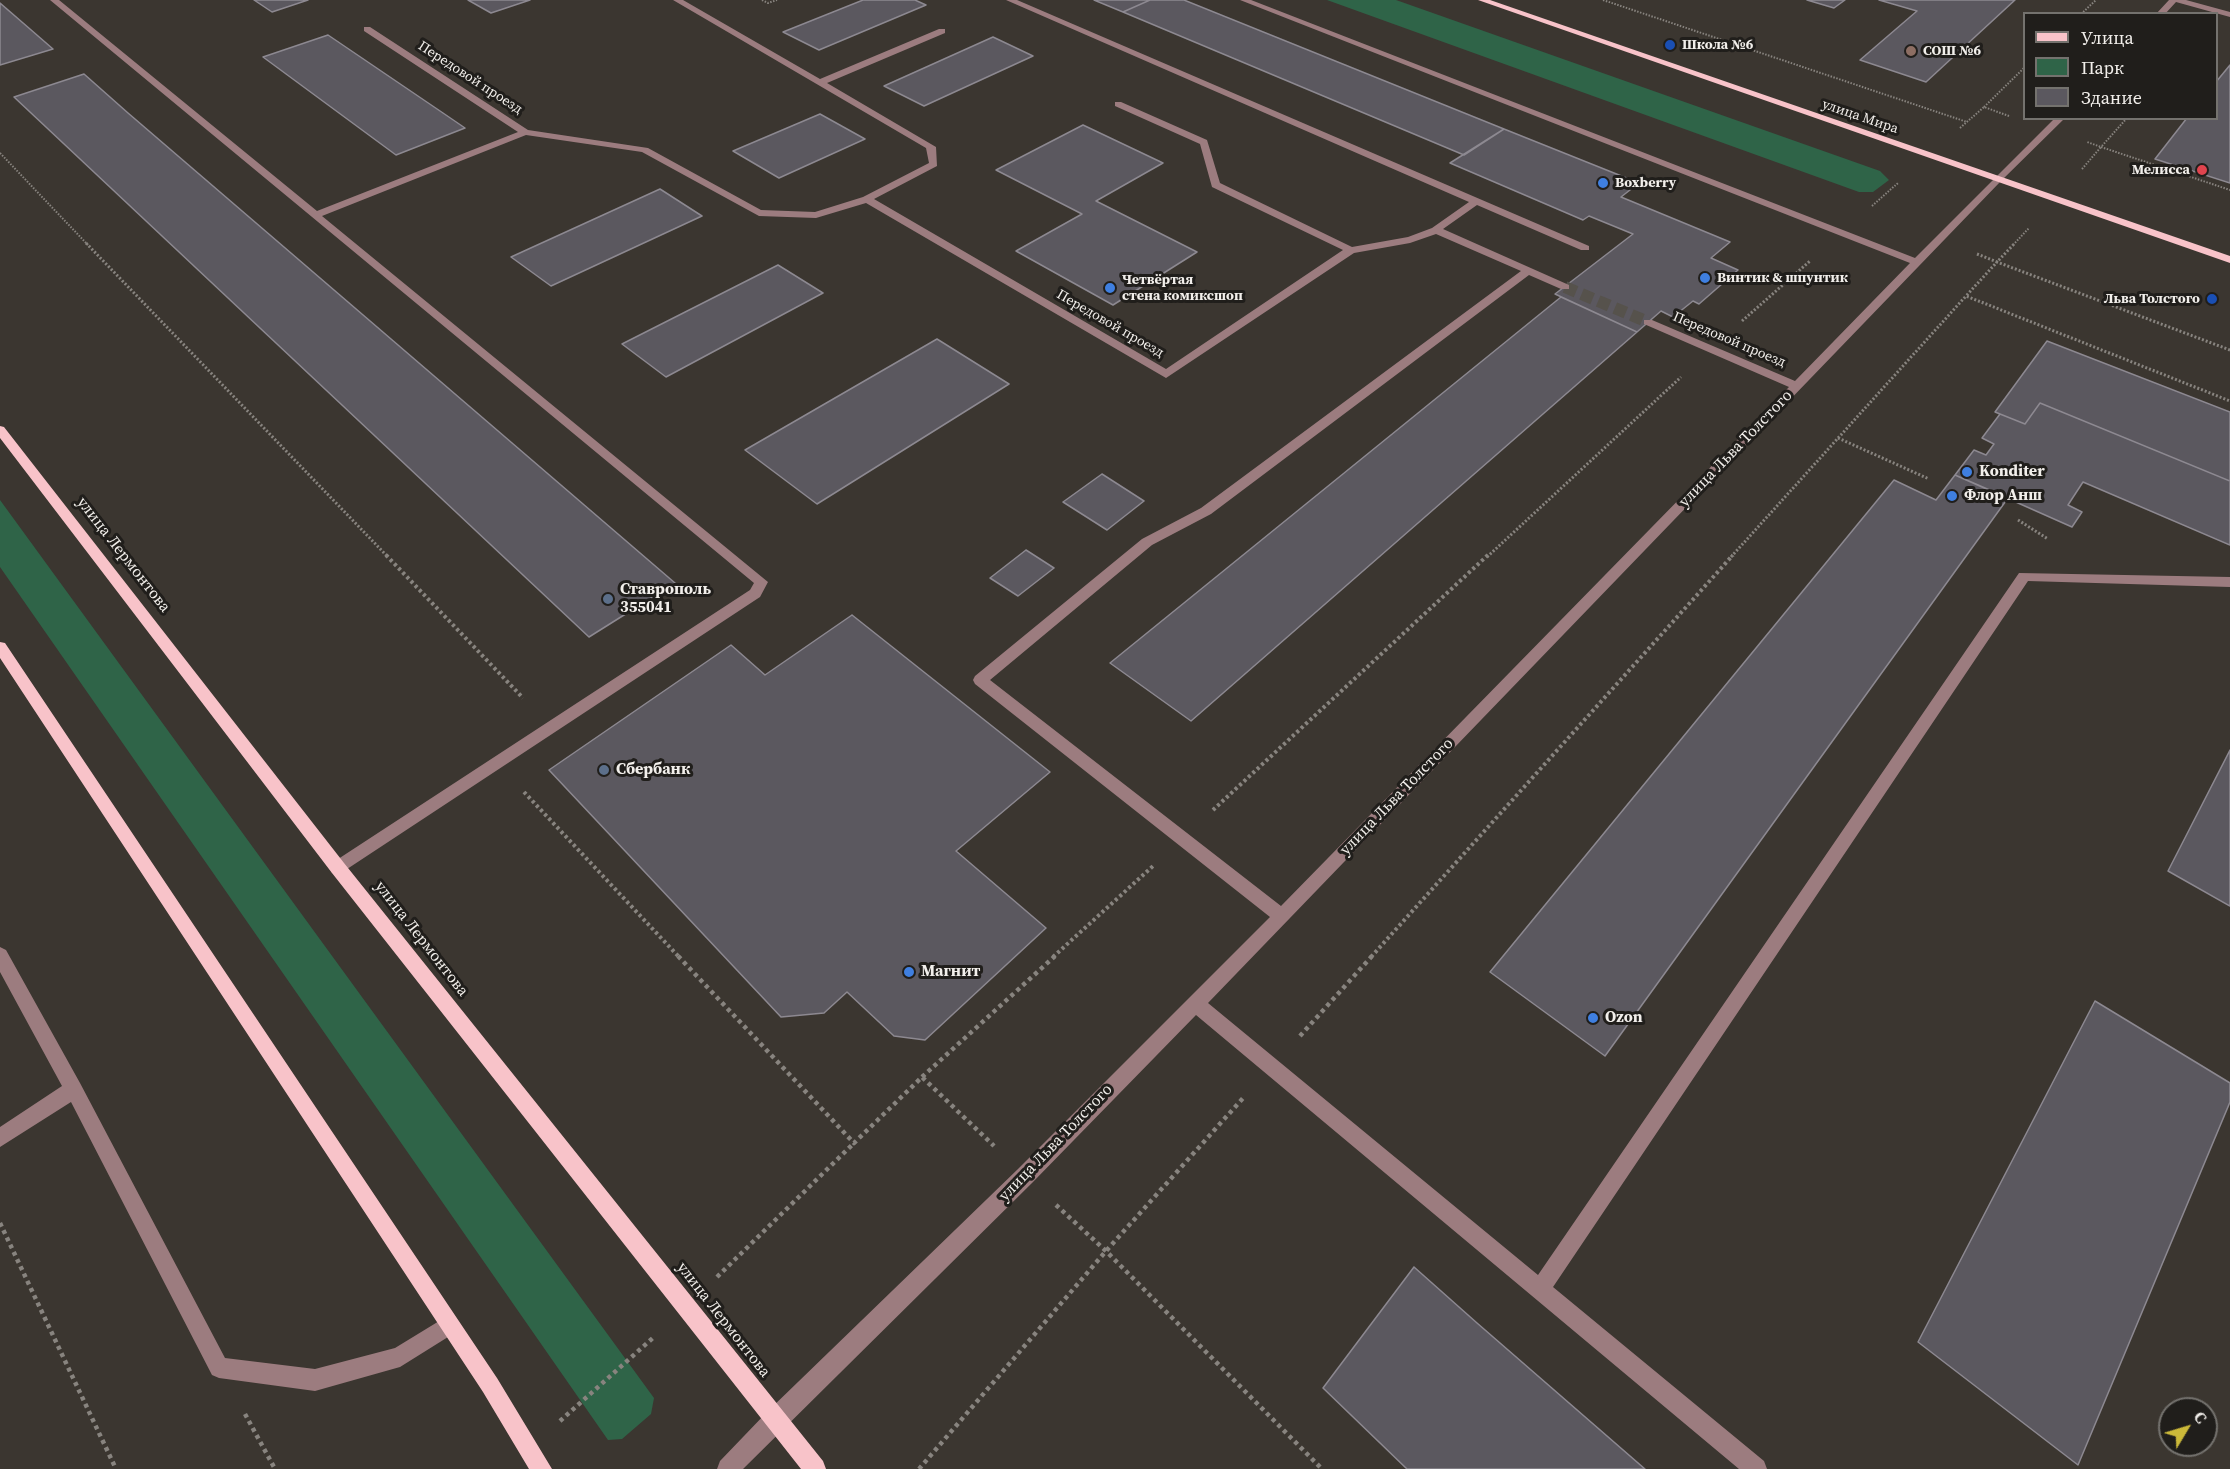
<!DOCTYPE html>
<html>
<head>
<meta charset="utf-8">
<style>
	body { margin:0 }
	#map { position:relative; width:2230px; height:1469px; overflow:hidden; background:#3b3630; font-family:"Source Serif 4",serif }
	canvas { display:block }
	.legend { position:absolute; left:2023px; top:12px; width:195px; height:108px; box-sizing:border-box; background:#201e1b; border:2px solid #74726e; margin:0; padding:8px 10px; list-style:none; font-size:18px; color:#f2efeb }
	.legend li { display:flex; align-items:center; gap:12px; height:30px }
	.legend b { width:30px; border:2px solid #74726e }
	.north { position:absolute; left:2158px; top:1397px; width:60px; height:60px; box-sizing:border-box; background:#201e1b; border:2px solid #74726e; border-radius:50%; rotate:52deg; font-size:16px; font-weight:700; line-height:24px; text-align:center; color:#f2efeb }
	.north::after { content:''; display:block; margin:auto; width:21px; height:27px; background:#ccb939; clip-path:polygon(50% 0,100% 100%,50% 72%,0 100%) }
</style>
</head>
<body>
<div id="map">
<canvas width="2230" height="1469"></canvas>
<ul class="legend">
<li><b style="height:8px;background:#f8c3c9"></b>Улица</li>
<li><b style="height:16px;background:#2f6448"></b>Парк</li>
<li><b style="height:16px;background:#5b585f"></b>Здание</li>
</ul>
<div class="north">С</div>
</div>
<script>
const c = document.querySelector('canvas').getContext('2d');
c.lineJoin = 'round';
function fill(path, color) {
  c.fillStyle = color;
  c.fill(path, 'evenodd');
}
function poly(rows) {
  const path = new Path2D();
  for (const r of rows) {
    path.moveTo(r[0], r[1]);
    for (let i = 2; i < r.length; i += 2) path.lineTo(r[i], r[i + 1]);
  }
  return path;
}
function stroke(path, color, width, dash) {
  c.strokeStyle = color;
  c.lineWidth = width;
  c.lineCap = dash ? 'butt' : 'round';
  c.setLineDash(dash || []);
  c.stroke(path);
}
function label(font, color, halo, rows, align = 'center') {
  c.font = font + ' "Source Serif 4",serif';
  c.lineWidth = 6;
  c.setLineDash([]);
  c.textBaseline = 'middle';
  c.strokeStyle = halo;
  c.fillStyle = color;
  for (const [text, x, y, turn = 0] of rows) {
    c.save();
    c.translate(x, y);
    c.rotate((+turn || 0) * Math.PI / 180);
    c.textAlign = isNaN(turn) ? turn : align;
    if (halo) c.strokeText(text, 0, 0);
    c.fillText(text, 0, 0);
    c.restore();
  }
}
const green = poly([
	[1327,0,1396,0,1880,171,1889,180,1873,192,1859,192],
	[0,500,654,1398,651,1414,622,1439,608,1440,0,567]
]);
const building = poly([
	[254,0,308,0,272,12,254,0],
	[468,0,530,0,491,13,468,0],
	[863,0,915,0,926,5,819,50,783,32,863,0],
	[1094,0,1150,0,1123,12,1094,0],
	[1150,0,1184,0,1504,129,1464,155,1123,12,1150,0],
	[1807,0,1845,0,1834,8,1807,0],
	[1879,0,2015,0,1926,82,1860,60,1917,11,1879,0],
	[0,3,30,29,53,49,0,65,0,3],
	[328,35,443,113,465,128,396,155,263,57,328,35],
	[993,37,1033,56,924,106,884,86,993,37],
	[2230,65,2230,183,2155,159,2187,118,2216,118,2216,82,2230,65],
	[84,74,128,113,675,583,589,637,14,97,84,74],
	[820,114,865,139,779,178,733,151,820,114],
	[1083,125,1163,163,1096,201,1197,252,1113,305,1016,251,1082,214,996,170,1083,125],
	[1504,129,1639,183,1621,197,1730,242,1711,258,1738,270,1699,304,1693,301,1673,317,1661,311,1637,332,1555,294,1633,234,1589,216,1583,220,1450,163,1504,129],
	[660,189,702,216,551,286,511,257,660,189],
	[778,265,823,293,666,377,622,344,778,265],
	[1561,297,1637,332,1191,721,1110,663,1561,297],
	[937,339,1009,384,817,504,745,450,937,339],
	[2047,341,2230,412,2230,481,2040,403,2025,424,1995,412,2047,341],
	[2040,403,2230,481,2230,545,2083,482,2068,505,2082,512,2072,527,1955,475,1974,450,1986,455,1994,444,1982,438,2000,414,2025,424,2040,403],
	[1102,474,1144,501,1107,530,1063,502,1102,474],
	[1955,475,2008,498,1605,1056,1490,972,1894,480,1936,500,1955,475],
	[1026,550,1054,568,1018,596,990,578,1026,550],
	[852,615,1050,772,956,851,1046,928,925,1040,894,1036,847,992,824,1013,781,1017,549,770,731,645,765,675,852,615],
	[2230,750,2230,906,2168,871,2230,750],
	[2095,1001,2230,1083,2230,1102,2078,1465,1918,1342,2095,1001],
	[1414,1267,1477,1323,1645,1469,1407,1469,1323,1388,1414,1267]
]);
const minorTunnel = poly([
	[1565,287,1648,322]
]);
const pathFar3 = poly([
	[762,0,768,3,777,0],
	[1603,0,1967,122],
	[2081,14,2096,0],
	[1984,107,2024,68],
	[2127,118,2101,147,2230,190],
	[1960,128,1984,107,2009,116],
	[0,153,88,245],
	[2082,169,2101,147,2087,142],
	[1872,206,1898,183],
	[2013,245,2029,228]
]);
const pathFar2 = poly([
	[86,243,388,557],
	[1977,254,1997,262,2015,243],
	[1742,321,1810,261],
	[2230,350,1997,262,1966,296,2230,401],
	[1838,438,1929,479],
	[2018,520,2048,539],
	[1487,557,1681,377],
	[1731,557,1966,296]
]);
const pathFar1 = poly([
	[386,555,523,698],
	[524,792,679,957],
	[1213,810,1488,555],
	[1053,957,1153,866],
	[1371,957,1733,555]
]);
const path = poly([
	[678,956,854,1143,922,1077,994,1146],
	[1300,1036,1372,956],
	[922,1077,1055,956],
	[1056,1205,1106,1251,1322,1469],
	[0,1223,116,1469],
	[717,1277,854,1143],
	[245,1414,275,1469],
	[560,1421,655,1336],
	[919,1469,1106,1251,1244,1097]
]);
const minor = poly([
	[50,0,59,0,317,211,518,132,364,31,364,27,370,27,528,130,648,148,761,210,815,212,863,197,929,163,926,148,673,0,683,0,820,79,939,29,945,29,945,33,827,83,936,147,937,166,874,199,1166,369,1343,250,1212,187,1200,144,1115,106,1115,102,1121,102,1207,140,1220,183,1352,247,1408,237,1432,228,1469,202,1006,0,1017,0,1589,246,1589,250,1581,250,1477,205,1443,229,1569,285,1569,289,1561,289,1529,275,1211,514,1152,545,990,680,1281,906,1789,387,1644,324,1644,320,1652,320,1795,381,1910,263,1240,0,1251,0,1915,258,2055,118,2065,118,2000,182,1208,1003,1538,1275,2019,573,2230,577,2230,587,2028,581,1553,1287,1764,1461,1767,1469,1739,1469,1196,1015,1032,1183,743,1469,717,1469,720,1461,767,1412,1018,1169,1270,917,975,684,973,680,975,676,1142,539,1201,508,1521,271,1436,234,1410,243,1354,253,1166,378,866,203,816,218,759,216,642,152,526,135,322,216,768,582,760,597,338,875,332,873,330,868,332,863,750,590,754,583,50,0],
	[2169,0,2186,0,2230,12,2230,17,2176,2,2165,14,2156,14,2169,0],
	[0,947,6,950,80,1083,225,1358,315,1369,395,1348,449,1315,456,1318,459,1325,456,1332,400,1367,315,1391,219,1378,212,1375,71,1102,0,1147,0,1127,62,1086,0,972,0,947]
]);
const major = poly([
	[1478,0,1490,0,2230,256,2230,263,1478,0],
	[0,426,4,427,344,863,823,1461,826,1469,801,1469,332,873,0,438,0,426],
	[0,642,5,643,497,1378,552,1469,529,1469,483,1392,0,658,0,642]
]);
const markers = [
	[1670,45,6,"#1a4fb4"],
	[1911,51,6,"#8d6e63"],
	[2202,170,6,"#e0444e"],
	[1603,183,6,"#3f7fe0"],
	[1705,278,6,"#3f7fe0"],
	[1110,288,6,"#3f7fe0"],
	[2212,299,6,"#1a4fb4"],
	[1967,472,6,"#3f7fe0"],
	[1952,496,6,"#3f7fe0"],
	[608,599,6,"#5c6f8a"],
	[604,770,6,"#5c6f8a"],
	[909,972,6,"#3f7fe0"],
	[1593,1018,6,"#3f7fe0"]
];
const farPoinames = [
	["Школа №6",1682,45],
	["СОШ №6",1923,51],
	["Мелисса",2190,170,"right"],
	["Boxberry",1615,183],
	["Винтик & шпунтик",1717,278],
	["Четвёртая",1122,280],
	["стена комиксшоп",1122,296],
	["Льва Толстого",2200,299,"right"]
];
const farStreetnames = [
	["Передовой проезд",470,78,33],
	["улица Мира",1860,117,19],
	["Передовой проезд",1110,324,30],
	["Передовой проезд",1729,340,23]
];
const streetNames = [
	["улица Льва Толстого",1736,449,-46],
	["улица Лермонтова",123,555,52],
	["улица Льва Толстого",1397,797,-46],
	["улица Лермонтова",421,939,52],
	["улица Льва Толстого",1056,1143,-46],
	["улица Лермонтова",723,1320,52]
];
const poiNames = [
	["Konditer",1979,472],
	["Флор Анш",1964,496],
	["Ставрополь",620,590],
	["355041",620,608],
	["Сбербанк",616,770],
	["Магнит",921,972],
	["Ozon",1605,1018]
];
fill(green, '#2f6448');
fill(building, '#5b585f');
stroke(building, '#8d8991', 1.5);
stroke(minorTunnel, '#56524c', 12, [12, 6]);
stroke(pathFar3, '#88847f', 2, [1.5, 1.5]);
stroke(pathFar2, '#88847f', 3, [2, 2]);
stroke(pathFar1, '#88847f', 4, [3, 3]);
stroke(path, '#88847f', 4.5, [4, 4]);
fill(minor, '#9c7c7f');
fill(major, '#f8c3c9');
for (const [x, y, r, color] of markers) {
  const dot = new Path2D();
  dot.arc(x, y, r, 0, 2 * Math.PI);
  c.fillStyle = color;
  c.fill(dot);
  stroke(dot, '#201e1b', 2);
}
label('bold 14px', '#f2efeb', '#201e1b', farPoinames, 'left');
label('14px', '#f2efeb', '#201e1b', farStreetnames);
label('16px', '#f2efeb', '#201e1b', streetNames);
label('bold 16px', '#f2efeb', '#201e1b', poiNames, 'left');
</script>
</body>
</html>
